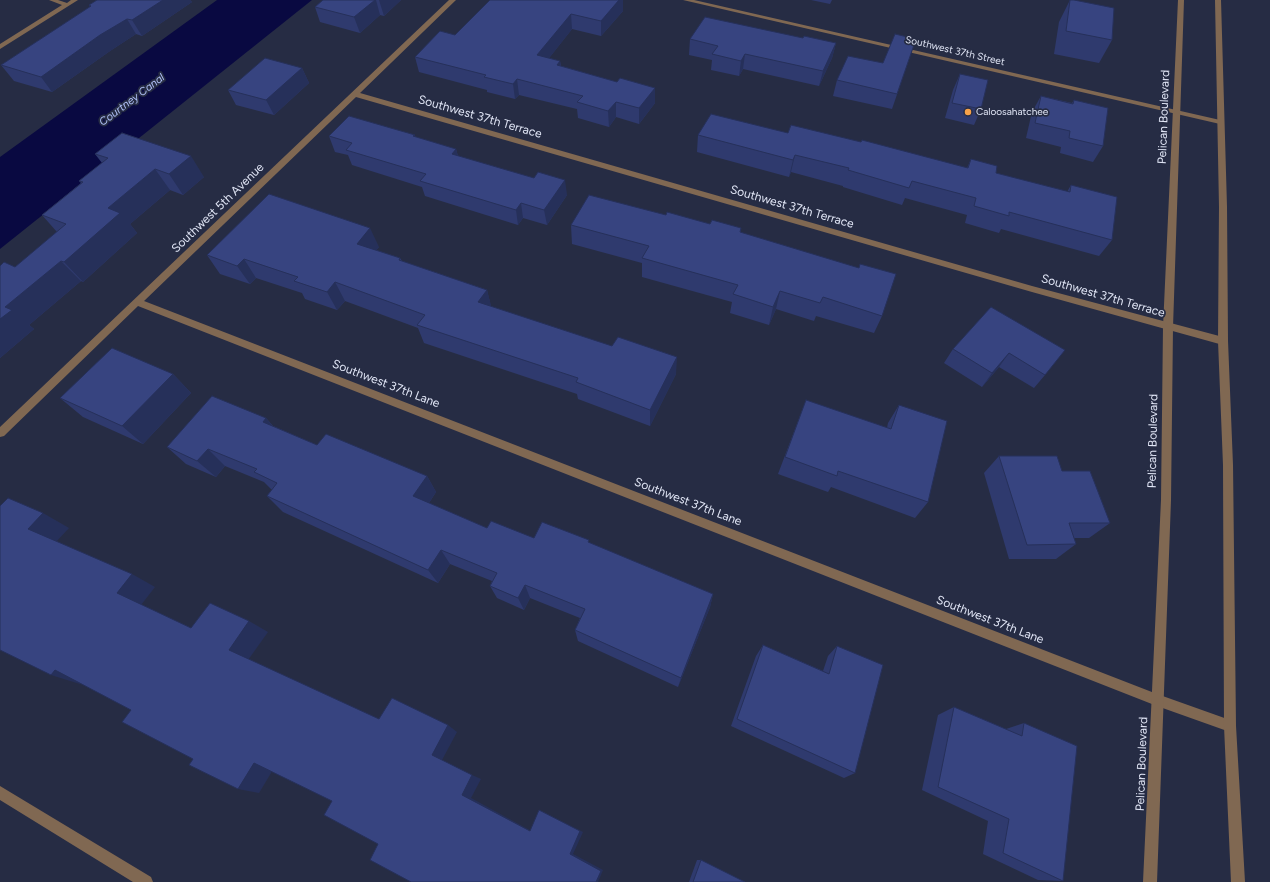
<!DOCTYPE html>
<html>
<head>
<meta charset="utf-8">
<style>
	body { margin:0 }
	canvas { display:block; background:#262c44 }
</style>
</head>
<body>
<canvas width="1270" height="882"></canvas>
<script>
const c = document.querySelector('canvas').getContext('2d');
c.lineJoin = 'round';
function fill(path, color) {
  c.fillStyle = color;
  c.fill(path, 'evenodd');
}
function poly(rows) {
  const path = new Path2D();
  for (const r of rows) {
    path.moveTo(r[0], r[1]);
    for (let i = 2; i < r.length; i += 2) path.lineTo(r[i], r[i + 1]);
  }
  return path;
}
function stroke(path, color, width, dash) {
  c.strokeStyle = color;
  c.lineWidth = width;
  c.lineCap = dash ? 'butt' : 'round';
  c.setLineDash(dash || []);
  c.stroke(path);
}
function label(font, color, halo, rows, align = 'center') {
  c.font = font + ' Figtree,sans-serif';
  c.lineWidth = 3.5;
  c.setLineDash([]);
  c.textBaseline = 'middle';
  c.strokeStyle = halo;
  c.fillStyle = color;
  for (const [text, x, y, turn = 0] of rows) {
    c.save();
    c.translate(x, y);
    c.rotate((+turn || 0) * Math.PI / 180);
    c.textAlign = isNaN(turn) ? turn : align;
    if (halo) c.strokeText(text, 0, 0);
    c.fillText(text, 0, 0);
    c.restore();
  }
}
const water = poly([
	[217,0,312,0,0,249,0,157]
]);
const minor = poly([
	[49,0,58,0,67,3,71,0,78,0,0,49,0,44,62,5,49,0],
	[449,0,456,0,360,93,1032,286,1223,337,1228,341,1223,345,1032,292,356,97,144,301,1157,694,1230,720,1234,722,1236,726,1234,730,1230,732,1157,706,138,306,4,436,0,437,0,427,449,0],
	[683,0,694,0,1220,120,1224,122,1220,124,683,0],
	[0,786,151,877,153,882,133,882,0,800,0,786]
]);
const tertiary = poly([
	[1178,0,1184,0,1173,327,1171,500,1157,882,1143,882,1161,500,1163,327,1178,0],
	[1215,0,1221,0,1227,207,1228,341,1233,465,1236,726,1245,882,1231,882,1224,726,1223,465,1218,341,1219,207,1215,0]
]);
const wall = poly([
	[97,0,190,0,192,2,142,36,136,34,110,51,52,92,14,81,1,65,90,7,89,5],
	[323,0,401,0,384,16,380,15,360,33,320,22,315,7],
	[490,0,623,11,601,36,572,29,549,58,560,61,561,66,617,82,655,88,655,103,639,124,616,117,609,127,578,118,577,109,519,95,515,99,487,92,487,90,419,72,415,57,455,35],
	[811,0,832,0,830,4],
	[1070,0,1112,40,1099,63,1054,54,1059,22],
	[803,38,836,43,832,58,819,86,743,69,739,76,711,70,712,60,689,55,690,39],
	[916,39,892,109,833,96,837,80,883,63],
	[302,68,309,83,274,115,236,105,228,90],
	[960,74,981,109,974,125,945,118,953,90],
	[1041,96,1072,103,1074,100,1103,146,1093,162,1060,153,1061,147,1026,138,1032,112],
	[788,133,967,168,971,159,996,173,1067,192,1071,185,1112,240,1099,256,1001,229,999,233,965,223,967,215,905,198,902,205,843,187,843,186,791,172,789,177,697,152,698,135],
	[415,135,415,137,456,149,458,156,567,195,547,225,523,218,518,225,425,196,422,187,352,165,348,155,335,152,329,136],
	[95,154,204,177,183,195,170,190,130,224,137,233,83,282,81,281,29,325,34,329,0,358,0,266,15,267,57,232,42,215,81,183,79,181,102,163],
	[666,215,710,224,741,228,741,233,882,316,874,333,816,316,814,321,776,309,769,325,730,313,732,302,642,277,642,263,572,244,571,225],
	[379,247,376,250,400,258,402,261,487,290,491,307,676,374,650,426,578,399,577,394,424,343,418,328,345,301,337,310,305,299,302,293,256,278,250,284,220,274,207,255],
	[991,307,1045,375,1034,388,999,367,982,387,944,363,953,349],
	[173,374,191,393,143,444,83,417,60,398],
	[806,400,887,428,888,423,899,405,928,502,915,518,831,487,828,492,778,474],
	[266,418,273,426,317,445,427,476,436,492,429,503,487,528,534,538,589,540,589,543,713,594,710,607,678,687,578,641,575,630,580,618,530,598,524,610,497,598,490,586,492,581,450,564,438,583,283,512,267,496,272,489,271,489,264,482,225,466,216,477,186,464,167,447],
	[999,456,1062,471,1110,523,1089,538,1074,538,1076,544,1056,559,1009,559,984,473],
	[763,645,823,671,828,656,837,646,855,773,844,778,731,726,756,656],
	[954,707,1006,729,1024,723,1063,881,1038,880,983,854,988,821,922,790,938,715],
	[697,860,701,860,745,882,689,882]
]);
const shadedWall = poly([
	[163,0,190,0,192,2,142,36,132,20],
	[375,0,376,0,380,15,360,33,354,17],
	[379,0,401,0,384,16],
	[619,0,623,0,623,11,601,36,601,21],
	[571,14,572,29,539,71,537,55],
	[127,19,136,34,110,51,52,92,41,77,100,35],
	[836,43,832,58,819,86,823,71],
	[745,54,743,69,739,76,741,61],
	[560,61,562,77,557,65],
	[302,68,309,83,274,115,266,100],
	[517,79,519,95,515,99,513,84],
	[655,88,655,103,639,124,639,108],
	[616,102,616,117,609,127,608,111],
	[456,149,460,164,452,154],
	[795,155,791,172,789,177,793,160],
	[191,156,204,177,183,195,169,174],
	[155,169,170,190,130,224,137,233,83,282,64,262,108,208],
	[565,180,567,195,547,225,544,210],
	[521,203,523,218,518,225,516,210],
	[370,228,379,247,365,263,357,244],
	[244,259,256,278,250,284,237,266],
	[61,261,81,281,29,325,34,329,0,358,0,319,5,307],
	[335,282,345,301,337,310,327,292],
	[487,290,492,309,478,302],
	[780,291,776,309,769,325,773,307],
	[1009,353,999,367,982,387,992,373],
	[677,357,676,374,650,426,650,410],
	[173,374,191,393,143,444,122,426],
	[266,418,281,436,263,422],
	[208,449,225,466,216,477,197,461],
	[427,476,436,492,423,512,413,496],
	[43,513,69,528,55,543,28,529],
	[441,550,450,564,438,583,428,570],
	[132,574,155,587,141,605,117,593],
	[525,585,530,598,524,610,518,598],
	[713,594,710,607,678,687,681,678],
	[249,621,268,632,248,660,229,650],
	[55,670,84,680,80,684,51,675],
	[448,725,457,732,442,760,432,755],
	[254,763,274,768,259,793,238,789],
	[472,775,481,779,471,798,535,833,530,831,462,795],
	[539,810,583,832,573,854,603,870,598,882,596,882,570,854]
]);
const building = poly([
	[97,0,163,0,132,20,127,19,100,35,41,77,1,65,91,6,89,5,97,0],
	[323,0,375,0,354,17,315,7,323,0],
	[490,0,619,0,601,21,571,14,537,55,560,61,557,65,617,82,620,78,655,88,639,108,616,102,608,111,577,102,583,96,517,79,513,84,484,77,486,75,415,57,440,31,455,35,490,0],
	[1070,0,1074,0,1114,8,1112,40,1066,31,1070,0],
	[705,17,803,38,804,36,836,43,823,71,745,54,741,61,712,54,718,46,690,39,705,17],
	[895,34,916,39,897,94,837,80,848,56,883,63,895,34],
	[265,58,302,68,266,100,228,90,265,58],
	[960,74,988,80,981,109,952,103,960,74],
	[1041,96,1073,104,1074,100,1108,108,1103,146,1069,138,1070,131,1035,123,1041,96],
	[711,114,788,133,791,125,861,142,862,140,968,168,971,159,997,166,996,173,1070,192,1071,185,1117,197,1112,240,1009,212,1009,216,974,206,976,198,912,181,909,188,848,170,849,168,795,155,793,160,698,135,711,114],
	[349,116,415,135,413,136,456,149,452,154,534,178,538,172,565,180,544,210,521,203,516,210,420,181,426,174,346,150,352,143,329,136,349,116],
	[122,133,191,156,169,174,155,169,108,208,120,213,64,262,61,261,5,307,12,310,0,319,0,266,4,262,15,267,66,224,42,215,83,182,79,181,108,158,95,154,122,133],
	[269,194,370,228,357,244,400,258,399,260,487,290,478,302,612,346,618,337,677,357,650,410,576,382,578,378,417,325,425,315,335,282,327,292,294,281,298,277,244,259,237,266,207,255,269,194],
	[589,195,666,215,667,212,710,224,712,220,741,228,740,232,859,268,860,264,896,274,882,316,823,297,820,303,780,291,773,307,733,294,738,285,642,258,649,246,571,225,589,195],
	[991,307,1065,350,1045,375,1009,353,992,373,953,349,991,307],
	[112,348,173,374,122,426,60,398,112,348],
	[212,396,266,418,263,422,317,445,326,434,427,476,413,496,487,528,491,521,534,538,542,522,589,540,588,542,713,594,681,678,575,630,585,609,525,585,518,598,490,586,497,573,441,550,428,570,267,496,277,483,254,472,257,469,208,449,197,461,167,447,212,396],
	[806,400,891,429,899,405,947,421,928,502,838,471,837,476,785,457,806,400],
	[999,456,1057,456,1062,471,1090,471,1110,523,1069,523,1076,544,1027,545,999,456],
	[8,498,43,513,28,529,132,574,117,593,191,628,210,603,249,621,229,650,379,719,392,698,448,725,432,755,472,775,462,795,530,831,539,810,580,831,570,854,601,871,596,882,411,882,370,860,378,844,324,815,332,801,254,763,238,789,189,765,193,759,122,722,131,710,55,670,51,675,0,650,0,506,8,498],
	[763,645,829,674,837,646,883,665,855,773,737,719,763,645],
	[954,707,1022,736,1024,723,1077,746,1063,881,1003,853,1009,819,938,787,954,707],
	[701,860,745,882,693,882,701,860]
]);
const markers = [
	[968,112,4,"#f7a149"]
];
const farStreetnames = [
	["Southwest 37th Street",955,51,13]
];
const farPoinames = [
	["Caloosahatchee",976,112]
];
const farWaternames = [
	["Courtney Canal",132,100,-37]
];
const streetNames = [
	["Southwest 37th Terrace",480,117,16],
	["Pelican Boulevard",1164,117,-88],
	["Southwest 37th Terrace",792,207,16],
	["Southwest 5th Avenue",218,208,-44],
	["Southwest 37th Terrace",1103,296,16],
	["Southwest 37th Lane",386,384,21],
	["Pelican Boulevard",1153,441,-89],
	["Southwest 37th Lane",688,502,21],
	["Southwest 37th Lane",990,620,21],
	["Pelican Boulevard",1142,764,-88]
];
fill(water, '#090941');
fill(minor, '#806852');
fill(tertiary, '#806852');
fill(wall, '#2f3a6e');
fill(shadedWall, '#26305a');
fill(building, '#374480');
stroke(building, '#26305a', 1);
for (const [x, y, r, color] of markers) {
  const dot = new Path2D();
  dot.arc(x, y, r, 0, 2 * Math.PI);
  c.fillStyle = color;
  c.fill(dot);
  stroke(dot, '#262c44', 1.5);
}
label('10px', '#e0e5f5', '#262c44', farStreetnames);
label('10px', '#e0e5f5', '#262c44', farPoinames, 'left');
label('italic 11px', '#b0c0f7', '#262c44', farWaternames);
label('12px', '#e0e5f5', '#262c44', streetNames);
</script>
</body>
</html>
